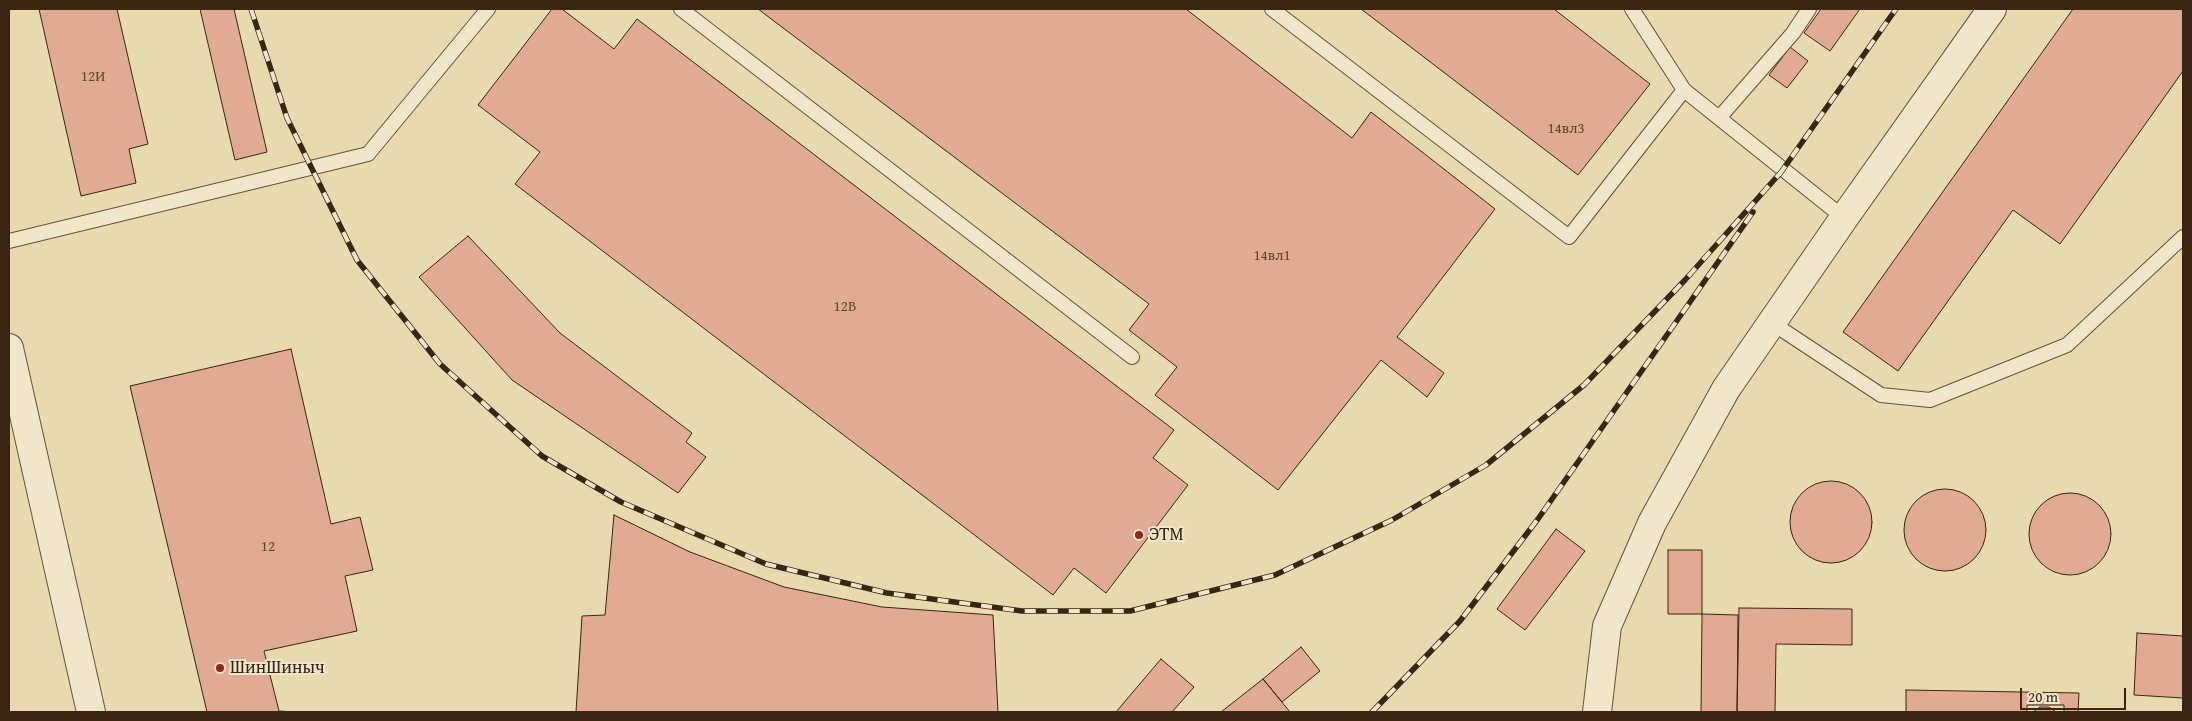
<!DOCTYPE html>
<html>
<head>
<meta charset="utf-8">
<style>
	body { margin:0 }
	#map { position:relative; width:2192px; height:721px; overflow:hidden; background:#e8daaf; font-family:"Gentium Book Plus",serif }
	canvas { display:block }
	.frame { position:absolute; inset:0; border:10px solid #392512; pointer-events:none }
	.scale { position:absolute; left:2020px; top:688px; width:106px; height:22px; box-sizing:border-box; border:2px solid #392512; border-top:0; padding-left:6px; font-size:15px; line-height:18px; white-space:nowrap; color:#392512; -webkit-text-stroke:4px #f0e7cb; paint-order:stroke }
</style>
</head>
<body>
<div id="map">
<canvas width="2192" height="721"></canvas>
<div class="frame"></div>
<div class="scale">20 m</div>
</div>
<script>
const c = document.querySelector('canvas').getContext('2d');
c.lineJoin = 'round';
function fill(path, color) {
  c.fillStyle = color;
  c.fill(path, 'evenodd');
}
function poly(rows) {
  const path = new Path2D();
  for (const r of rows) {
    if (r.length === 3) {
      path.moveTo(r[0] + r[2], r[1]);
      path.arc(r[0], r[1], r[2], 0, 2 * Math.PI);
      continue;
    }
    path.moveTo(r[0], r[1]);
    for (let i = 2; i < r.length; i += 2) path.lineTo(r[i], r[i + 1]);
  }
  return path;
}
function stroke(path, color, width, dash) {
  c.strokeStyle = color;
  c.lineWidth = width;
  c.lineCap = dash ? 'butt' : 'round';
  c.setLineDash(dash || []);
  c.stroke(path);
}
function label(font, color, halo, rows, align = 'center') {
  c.font = font + ' "Gentium Book Plus",serif';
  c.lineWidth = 4;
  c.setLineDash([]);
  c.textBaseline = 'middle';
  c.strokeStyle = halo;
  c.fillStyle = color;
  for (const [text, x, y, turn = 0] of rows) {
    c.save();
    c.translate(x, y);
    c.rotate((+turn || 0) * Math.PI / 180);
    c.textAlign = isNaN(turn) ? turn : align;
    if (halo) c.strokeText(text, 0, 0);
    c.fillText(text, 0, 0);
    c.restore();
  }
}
const building = poly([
	[39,9,117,9,148,144,129,149,136,183,81,196,39,9],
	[200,9,234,9,267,152,235,160,200,9],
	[552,9,562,9,614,49,637,19,1174,430,1153,458,1188,485,1106,593,1074,568,1053,595,515,184,540,152,478,105,552,9],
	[758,9,1186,9,1352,138,1371,112,1495,209,1397,337,1444,373,1427,397,1381,360,1278,490,1155,395,1177,367,1129,330,1149,304,758,9],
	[1361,9,1554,9,1650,84,1578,175,1361,9],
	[1821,9,1860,9,1830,51,1804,33,1821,9],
	[2073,9,2183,9,2183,71,2060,244,2013,210,1898,371,1843,332,2073,9],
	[1790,47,1808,61,1787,88,1769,75,1790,47],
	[468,236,560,333,692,433,686,442,706,457,678,493,512,380,419,277,468,236],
	[291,349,331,524,360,517,373,570,345,576,357,631,264,651,279,711,295,712,207,712,130,386,291,349],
	[1831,522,41],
	[1945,530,41],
	[2070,534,41],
	[614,515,690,552,784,587,882,607,993,615,998,712,576,712,582,616,605,615,614,515],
	[1556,529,1585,551,1525,630,1497,609,1556,529],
	[1668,550,1702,550,1702,614,1668,614,1668,550],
	[1739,608,1852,609,1852,645,1776,644,1775,712,1737,712,1739,608],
	[1702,614,1738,615,1737,712,1701,712,1702,614],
	[2137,633,2183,636,2183,698,2134,695,2137,633],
	[1301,647,1320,671,1282,702,1263,679,1301,647],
	[1161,659,1194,687,1172,712,1116,712,1161,659],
	[1263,679,1290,712,1221,712,1263,679],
	[1906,690,2079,693,2078,712,2064,712,2064,705,2027,705,2027,712,1906,712,1906,690],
	[2040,707,2049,707,2056,712,2033,712,2040,707]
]);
const service = poly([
	[681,9,1132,357],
	[1272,9,1569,237,1684,90,1844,218],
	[1632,9,1684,90],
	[1719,118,1793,33,1809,9],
	[9,241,368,154,488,9],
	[1772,323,1881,395,1930,400,2067,345,2183,237]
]);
const minor = poly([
	[9,348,91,712],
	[1597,712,1607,626,1652,523,1726,389,1844,218,1992,9]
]);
const rail = poly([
	[251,9,287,118,357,260,440,364,542,456,621,502,766,564,887,593,1022,611,1130,611,1275,575,1392,520,1486,465,1584,385,1685,280,1782,171],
	[1779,175,1896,9],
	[1372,712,1460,621,1538,519,1753,212]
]);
const markers = [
	[1139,535,5,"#8f2418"],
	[220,668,5,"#8f2418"]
];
const numberNames = [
	["12И",93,77],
	["14вл3",1566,129],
	["14вл1",1272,256],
	["12В",845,307],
	["12",268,547]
];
const poiNames = [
	["ЭТМ",1149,535],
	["ШинШиныч",230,668]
];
fill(building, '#e0aa93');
stroke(building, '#392512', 1);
stroke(service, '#655239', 16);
stroke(minor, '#655239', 30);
stroke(service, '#f0e7cb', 14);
stroke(minor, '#f0e7cb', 28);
stroke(rail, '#392512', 5.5);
stroke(rail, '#f0e7cb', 4, [11]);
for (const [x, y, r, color] of markers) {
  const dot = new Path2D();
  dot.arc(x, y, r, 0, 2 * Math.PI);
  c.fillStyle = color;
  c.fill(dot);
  stroke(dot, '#f0e7cb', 2);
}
label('15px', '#634632', null, numberNames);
label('18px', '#392512', '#f0e7cb', poiNames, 'left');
</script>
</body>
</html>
